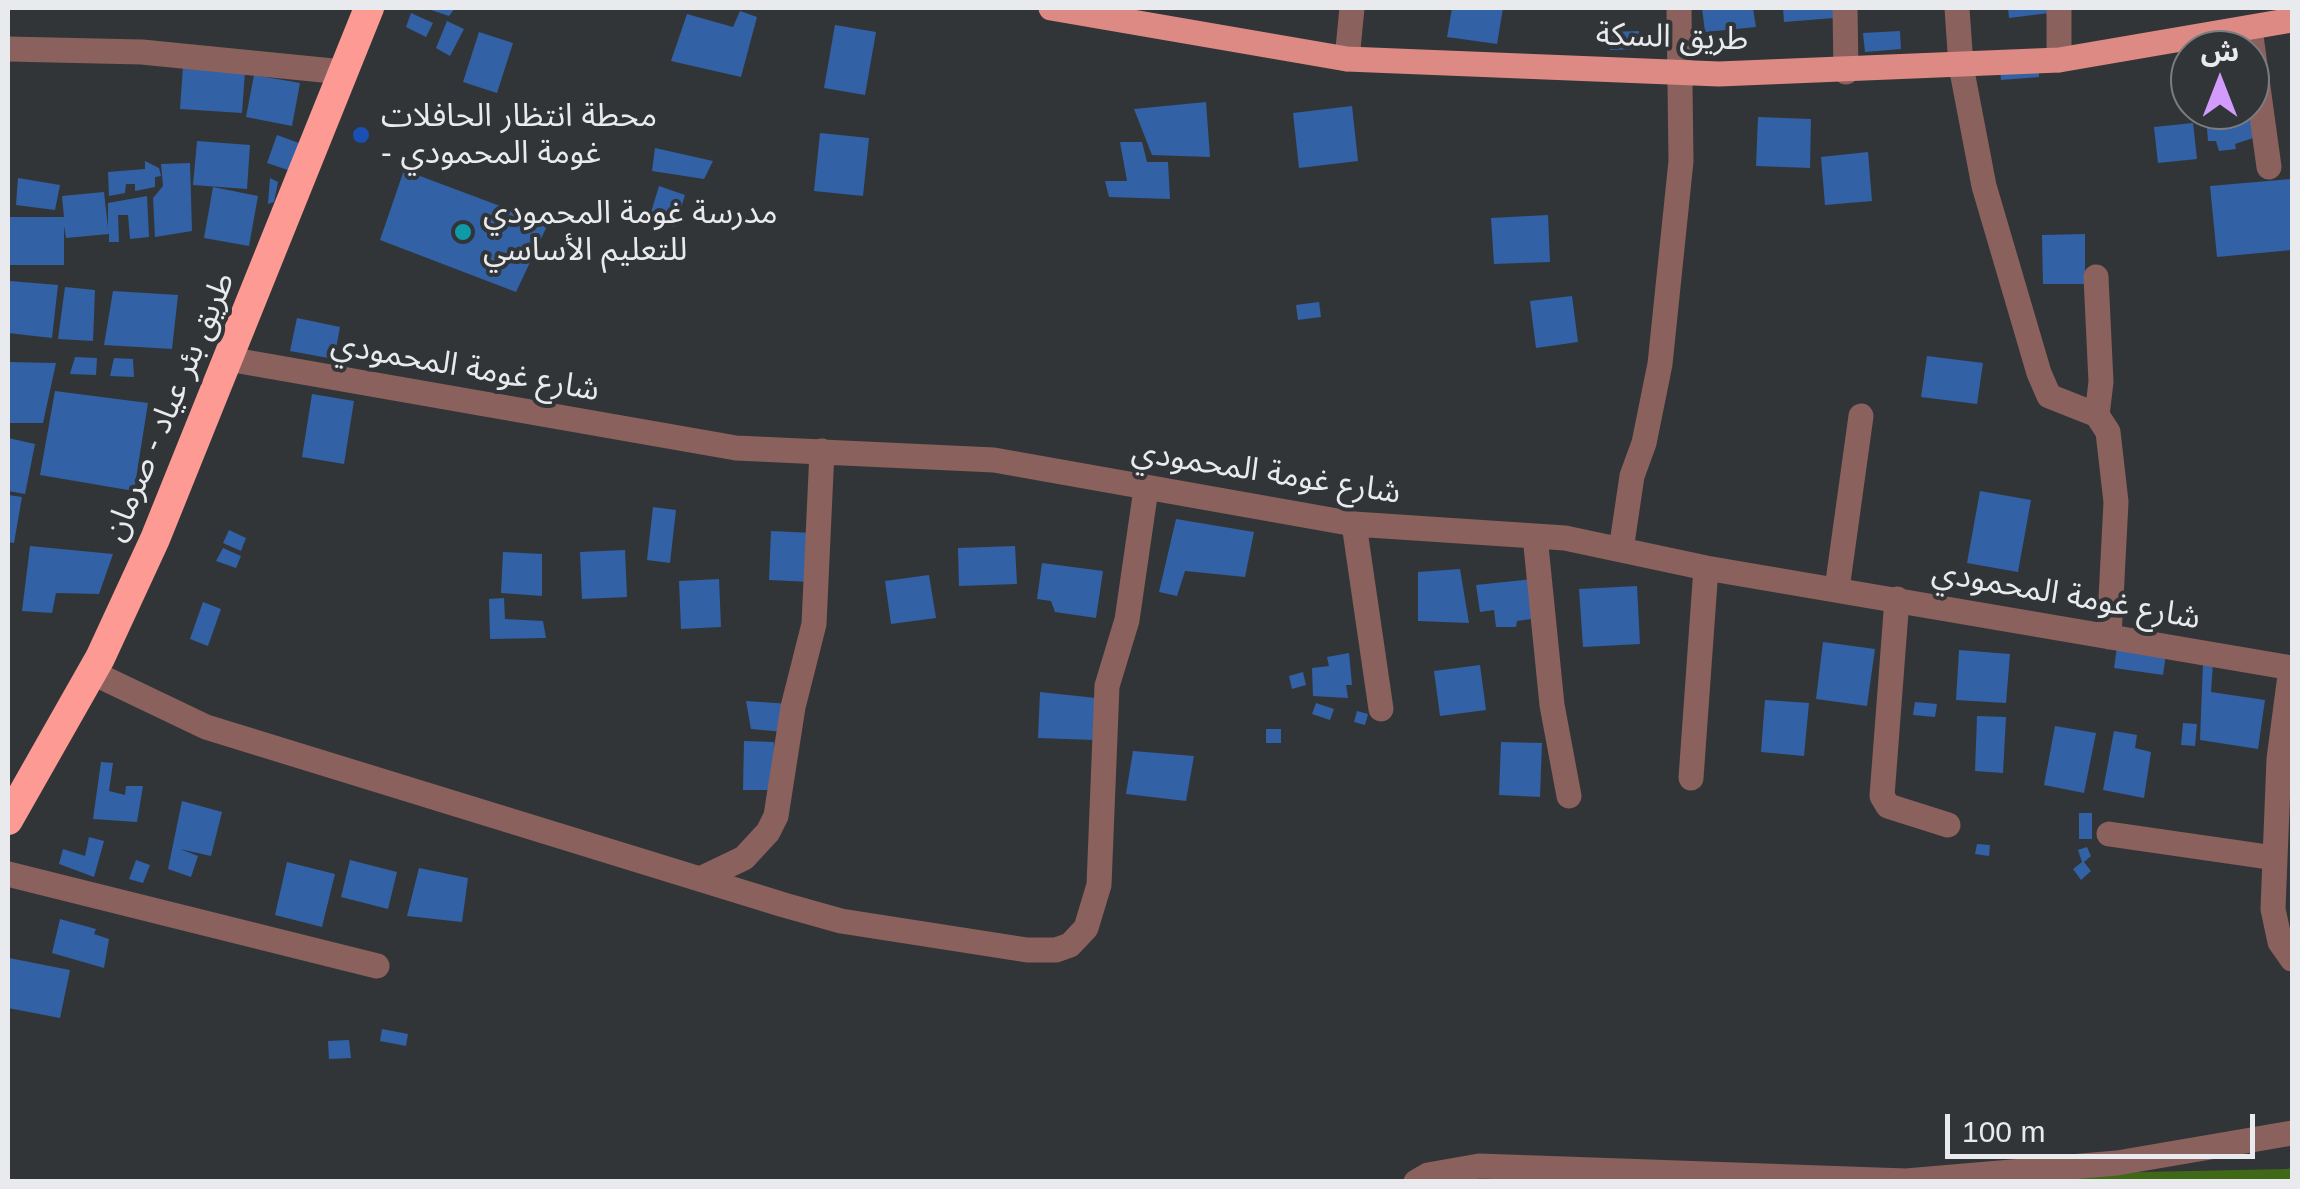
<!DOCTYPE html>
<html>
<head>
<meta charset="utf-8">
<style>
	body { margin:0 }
	#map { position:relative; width:2300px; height:1189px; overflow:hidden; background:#323538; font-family:Arial,"Noto Sans Arabic",sans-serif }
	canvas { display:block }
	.frame { position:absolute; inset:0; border:10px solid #e9eaed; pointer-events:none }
	.north { position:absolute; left:2170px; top:30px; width:100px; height:100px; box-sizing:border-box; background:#323538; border:2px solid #7b7d80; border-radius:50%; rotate:0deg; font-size:28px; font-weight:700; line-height:40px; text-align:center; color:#e9eaed }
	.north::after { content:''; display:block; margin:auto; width:35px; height:45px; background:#d39cfc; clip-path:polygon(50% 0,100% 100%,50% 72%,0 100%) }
	.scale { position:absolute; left:1945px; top:1114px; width:310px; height:45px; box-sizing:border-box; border:5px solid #e9eaed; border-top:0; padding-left:12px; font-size:30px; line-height:35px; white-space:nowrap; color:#e9eaed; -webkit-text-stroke:8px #323538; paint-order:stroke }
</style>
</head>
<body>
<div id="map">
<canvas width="2300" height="1189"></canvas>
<div class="frame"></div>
<div class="north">ش</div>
<div class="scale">100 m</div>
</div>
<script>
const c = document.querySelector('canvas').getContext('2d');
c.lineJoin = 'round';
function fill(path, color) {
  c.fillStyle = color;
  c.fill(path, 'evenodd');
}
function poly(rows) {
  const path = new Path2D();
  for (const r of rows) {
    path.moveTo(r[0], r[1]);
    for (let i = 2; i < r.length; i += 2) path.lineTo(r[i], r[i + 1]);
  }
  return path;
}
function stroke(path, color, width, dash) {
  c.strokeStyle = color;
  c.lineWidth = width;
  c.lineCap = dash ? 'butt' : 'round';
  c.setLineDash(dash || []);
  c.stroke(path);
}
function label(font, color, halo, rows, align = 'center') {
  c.font = font + ' Arial,"Noto Sans Arabic",sans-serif';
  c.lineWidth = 8;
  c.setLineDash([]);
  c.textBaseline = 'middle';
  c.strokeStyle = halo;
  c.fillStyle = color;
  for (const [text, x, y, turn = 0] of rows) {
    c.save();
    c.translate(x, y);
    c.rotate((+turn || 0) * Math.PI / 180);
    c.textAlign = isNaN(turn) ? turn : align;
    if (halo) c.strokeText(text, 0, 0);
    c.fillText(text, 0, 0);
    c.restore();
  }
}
const green = poly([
	[2292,1168,2292,1182,1669,1182,2286,1169]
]);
const building = poly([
	[425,8,455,8,449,16],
	[1452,8,1503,8,1497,44,1447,37],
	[1702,8,1753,8,1756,27,1705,32],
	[1783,8,1833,8,1834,18,1784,22],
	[2008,8,2048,8,2049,13,2009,18],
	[740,11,757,17,741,77,671,61,687,14,733,27],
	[411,13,433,23,426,37,406,27],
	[447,21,464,29,450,56,436,48],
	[835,25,876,32,865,95,824,88],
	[1639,31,1640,49,1610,50,1609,32],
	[1900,31,1901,49,1865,52,1863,33],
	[479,32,513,43,497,93,463,82],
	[2039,65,2039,77,2001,80,2000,68],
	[183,67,245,72,242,113,180,109],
	[254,75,300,83,292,126,246,117],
	[1206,102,1210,157,1152,155,1134,109],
	[1352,106,1358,161,1299,168,1293,113],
	[2218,110,2249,110,2253,138,2235,144,2236,149,2219,151,2216,141,2208,141,2206,117,2217,114],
	[1758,117,1811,119,1810,168,1756,166],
	[2193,123,2197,159,2158,163,2154,127],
	[820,133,869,138,863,196,814,191],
	[277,135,307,146,297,173,267,163],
	[197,141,250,145,247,189,193,185],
	[1120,142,1142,142,1147,162,1168,162,1170,199,1109,197,1105,181,1127,181],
	[655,148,713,161,704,179,652,171],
	[1868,152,1872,201,1825,205,1821,157],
	[145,161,159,168,161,176,155,177,155,187,135,191,135,184,126,184,125,193,109,196,108,172,145,169],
	[190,163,192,231,155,237,153,198,163,186,161,164],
	[404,170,548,224,516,292,380,240],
	[18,178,60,185,55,210,16,205],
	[270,178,278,182,274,202,268,204],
	[2291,179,2292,250,2217,257,2210,186],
	[659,186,685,195,675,227,649,219],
	[213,187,258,196,249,246,204,238],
	[104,192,108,228,108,203,147,196,149,237,130,239,128,215,118,215,119,242,109,242,109,234,66,238,64,226,64,265,10,265,10,217,64,217,62,196],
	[1548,215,1550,262,1494,264,1491,218],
	[2085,234,2085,284,2043,284,2042,235],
	[10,281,58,285,52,338,8,333],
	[65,287,95,290,93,341,58,339],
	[113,291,178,295,172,349,104,345],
	[1572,296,1578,342,1536,348,1530,301],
	[1319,302,1321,317,1298,320,1296,305],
	[203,316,219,320,216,328,202,326],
	[297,318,340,327,334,359,290,351],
	[1927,356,1983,363,1977,404,1921,397],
	[75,357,97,358,96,375,70,374],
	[114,358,133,359,134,377,110,376],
	[8,362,56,363,43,423,8,423],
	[55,391,148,403,134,491,40,475],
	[312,394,354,401,344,464,302,457],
	[8,438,35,444,25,494,8,491],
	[1980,491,2031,500,2018,572,1967,563],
	[8,495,22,497,14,543,8,542],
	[653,507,676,510,670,563,647,560],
	[1176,519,1254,532,1245,577,1185,571,1177,596,1159,592],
	[229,530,246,538,241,551,223,543],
	[771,531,813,533,811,582,769,580],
	[30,546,113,554,99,594,56,593,52,613,22,611],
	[1015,546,1017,584,959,586,958,548],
	[223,548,241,556,236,568,216,561],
	[625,550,627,597,582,599,580,552],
	[503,552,542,554,542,596,501,593],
	[1042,563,1103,571,1096,618,1055,612,1051,601,1037,599],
	[1460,569,1469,623,1418,621,1418,572],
	[929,575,936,618,891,624,885,581],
	[719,579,721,627,681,629,679,581],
	[1533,579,1538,618,1517,621,1516,627,1496,627,1494,610,1480,612,1476,585],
	[1637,586,1640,644,1583,647,1579,589],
	[504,598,505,619,543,621,546,638,490,639,489,599],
	[203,602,221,609,208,646,190,639],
	[1823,642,1875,649,1867,706,1816,699],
	[2117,647,2166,654,2163,675,2114,668],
	[1959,650,2010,654,2006,703,1956,700],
	[1349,653,1352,685,1346,685,1348,698,1313,696,1312,668,1329,666,1327,657],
	[2203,663,2213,663,2211,692,2265,700,2258,749,2200,740],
	[1480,665,1486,710,1440,716,1434,671],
	[1303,672,1306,685,1292,689,1289,676],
	[1040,692,1096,698,1094,740,1038,738],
	[1765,700,1809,703,1804,756,1761,752],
	[746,701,790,704,785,732,751,729],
	[1915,702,1937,704,1935,717,1913,715],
	[1316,703,1334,709,1330,720,1312,714],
	[1357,711,1368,714,1365,725,1354,722],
	[1977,716,2006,717,2003,773,1975,771],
	[2183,723,2197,724,2195,746,2181,745],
	[2055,726,2096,733,2084,793,2044,785],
	[1266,729,1281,729,1281,743,1266,743],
	[2114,731,2137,735,2135,748,2151,752,2144,798,2103,790],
	[744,741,774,742,773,790,743,790],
	[1501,742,1542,743,1540,797,1499,795],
	[1133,751,1194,756,1186,801,1126,794],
	[101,762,113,763,109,791,125,795,126,786,143,786,137,822,93,819],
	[182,801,222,812,211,856,180,849,198,856,191,877,168,869],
	[2079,813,2092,813,2092,839,2079,839],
	[89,837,104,841,94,877,59,864,63,849,85,856],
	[1977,844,1990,845,1989,856,1975,854],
	[2087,847,2091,856,2084,862,2091,871,2081,880,2073,869,2082,862,2078,850],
	[136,860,150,865,143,883,129,879],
	[350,860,397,872,388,909,341,897],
	[287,862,335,874,322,927,275,915],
	[419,868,468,878,462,922,407,916],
	[60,919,96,929,94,934,109,939,104,968,52,953],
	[9,958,70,970,60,1018,8,1008],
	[382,1029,408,1034,406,1046,380,1041],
	[349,1040,351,1058,329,1059,328,1041]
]);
const street = poly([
	[1845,8,1846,72],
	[1957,8,1961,66,1984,186,2039,373,2049,396,2097,415,2108,432,2116,502,2109,637],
	[2059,8,2059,60],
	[2250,29,2269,167],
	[8,49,142,52,343,72],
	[1347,59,1352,8],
	[2096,277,2101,382,2097,415],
	[228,359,736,448,994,460,1354,524,1565,538,1706,568,2292,668],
	[1354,524,1381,709],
	[1535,536,1552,705,1569,796],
	[1621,550,1632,476,1644,443,1660,364,1681,161,1679,8],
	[1837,589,1861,416],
	[1897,599,1882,796,1888,806,1948,825],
	[2291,668,2279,759,2273,909,2280,942,2292,959],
	[91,672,206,727,784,905,841,921,1027,950,1056,950,1070,945,1086,928,1099,885,1107,686,1127,620,1146,489],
	[1691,778,1706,568],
	[2109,834,2275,858],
	[8,874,377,966],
	[700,879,744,858,768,832,776,816,793,707,814,624,822,451],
	[1416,1182,1428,1175,1479,1166,1906,1181,2117,1163,2292,1133]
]);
const primary = poly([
	[1051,8,1347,59,1719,74,2059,60,2292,20]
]);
const highway = poly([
	[8,820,100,658,155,539,369,8]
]);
const markers = [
	[361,135,10,"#1a4fb4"],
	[463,232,10,"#0f9aa8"]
];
const streetNames = [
	["طريق السكة",1672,38,2],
	["شارع غومة المحمودي",465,368,10],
	["طريق بئر عياد - صرمان",170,407,-67],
	["شارع غومة المحمودي",1266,473,9],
	["شارع غومة المحمودي",2066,596,10]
];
const poiNames = [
	["محطة انتظار الحافلات",381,117],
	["- غومة المحمودي",381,154],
	["مدرسة غومة المحمودي",483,214],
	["للتعليم الأساسي",483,251]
];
fill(green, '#406917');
fill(building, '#3261a5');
stroke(street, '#8a615d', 25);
stroke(primary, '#dd8a84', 25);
stroke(highway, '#fd9a93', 30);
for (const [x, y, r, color] of markers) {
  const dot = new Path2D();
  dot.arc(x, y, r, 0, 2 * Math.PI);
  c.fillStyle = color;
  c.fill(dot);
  stroke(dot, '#323538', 4);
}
label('32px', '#e9eaed', '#323538', streetNames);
label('32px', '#e9eaed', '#323538', poiNames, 'left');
</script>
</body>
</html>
